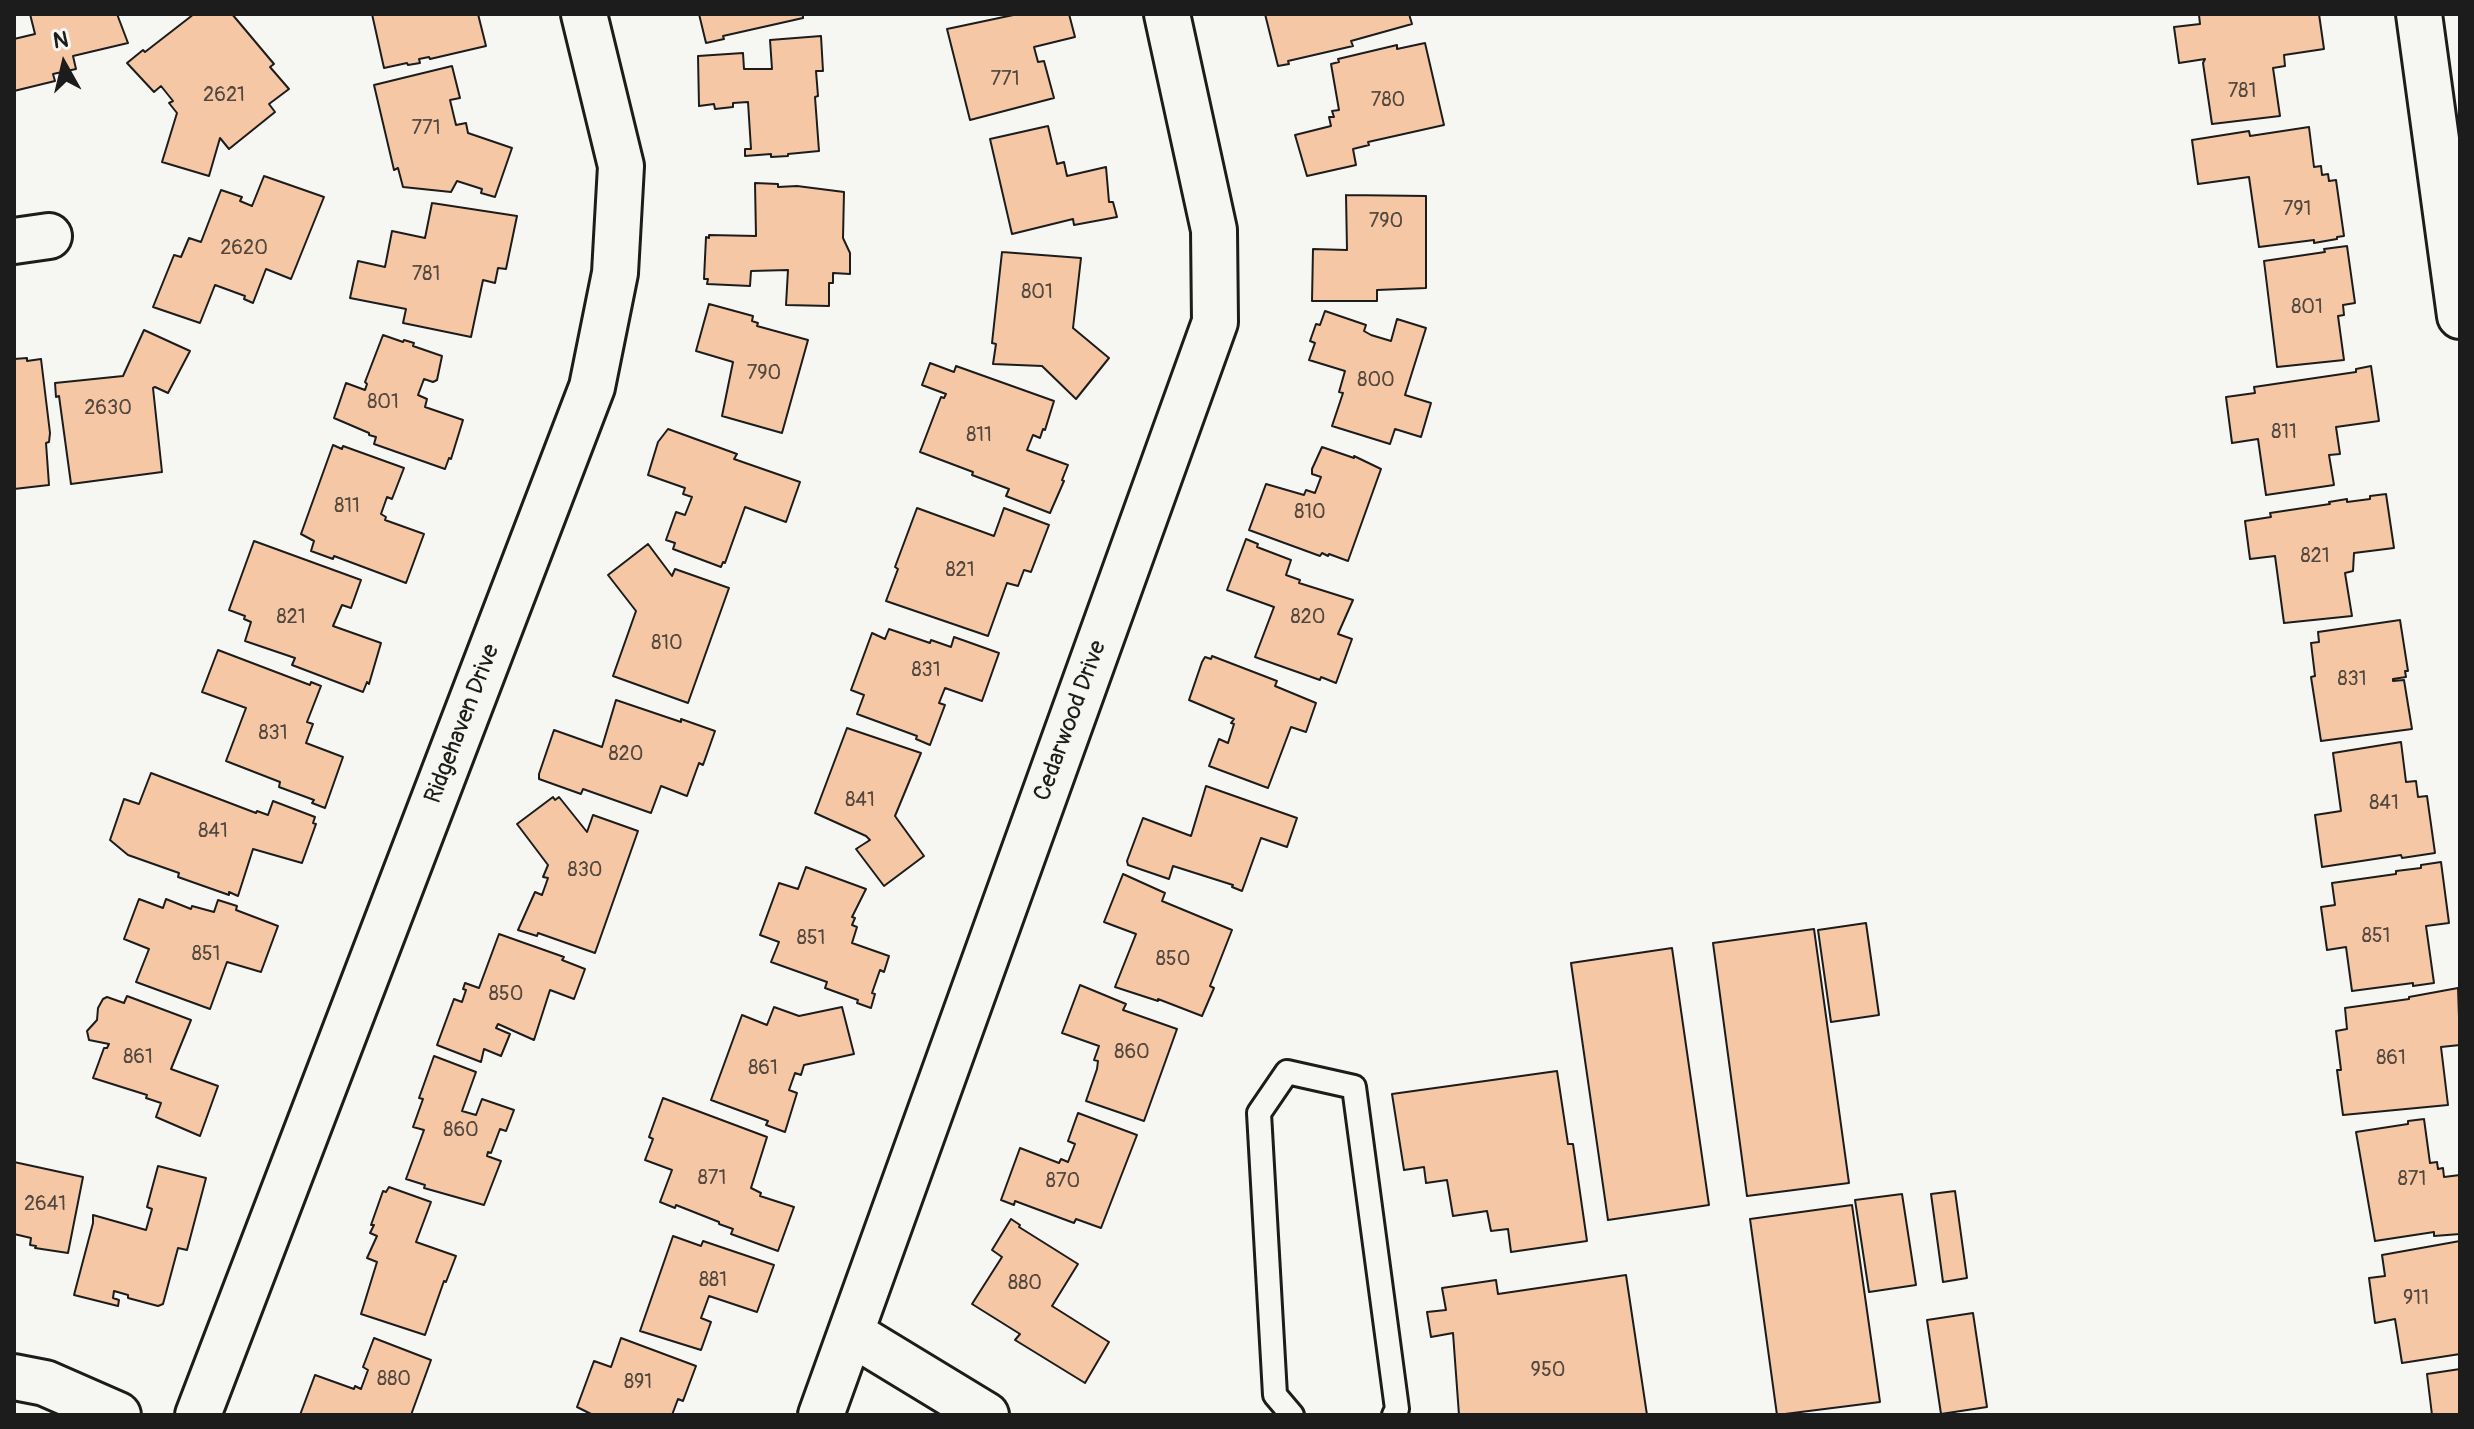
<!DOCTYPE html>
<html>
<head>
<meta charset="utf-8">
<style>
	body { margin:0 }
	#map { position:relative; width:2474px; height:1429px; overflow:hidden; background:#f6f6f2; font-family:Pangolin,sans-serif }
	canvas { display:block }
	.frame { position:absolute; inset:0; border:16px solid #1c1c1c; pointer-events:none }
	.north { position:absolute; left:24px; top:24px; width:80px; height:80px; -webkit-text-stroke:6px #f6f6f2; paint-order:stroke; rotate:352deg; font-size:22px; font-weight:700; line-height:32px; text-align:center; color:#1c1c1c }
	.north::after { content:''; display:block; margin:auto; width:28px; height:36px; background:#1c1c1c; clip-path:polygon(50% 0,100% 100%,50% 72%,0 100%) }
</style>
</head>
<body>
<div id="map">
<canvas width="2474" height="1429"></canvas>
<div class="frame"></div>
<div class="north">N</div>
</div>
<script>
const c = document.querySelector('canvas').getContext('2d');
c.lineJoin = 'round';
function fill(path, color) {
  c.fillStyle = color;
  c.fill(path, 'evenodd');
}
function poly(rows) {
  const path = new Path2D();
  for (const r of rows) {
    path.moveTo(r[0], r[1]);
    for (let i = 2; i < r.length; i += 2) path.lineTo(r[i], r[i + 1]);
  }
  return path;
}
function stroke(path, color, width, dash) {
  c.strokeStyle = color;
  c.lineWidth = width;
  c.lineCap = dash ? 'butt' : 'round';
  c.setLineDash(dash || []);
  c.stroke(path);
}
function label(font, color, halo, rows, align = 'center') {
  c.font = font + ' Pangolin,sans-serif';
  c.lineWidth = 6;
  c.setLineDash([]);
  c.textBaseline = 'middle';
  c.strokeStyle = halo;
  c.fillStyle = color;
  for (const [text, x, y, turn = 0] of rows) {
    c.save();
    c.translate(x, y);
    c.rotate((+turn || 0) * Math.PI / 180);
    c.textAlign = isNaN(turn) ? turn : align;
    if (halo) c.strokeText(text, 0, 0);
    c.fillText(text, 0, 0);
    c.restore();
  }
}
const building = poly([
	[30,14,117,14,128,43,73,56,76,69,53,74,55,81,14,91,14,39,35,34,30,14],
	[194,14,232,14,274,64,270,67,289,89,269,104,275,112,229,149,220,138,209,176,162,162,177,113,169,103,173,101,161,86,154,92,127,63,143,50,145,52,194,14],
	[372,14,478,14,486,46,430,59,429,57,419,59,420,63,408,65,407,63,384,68,372,14],
	[697,14,803,14,803,18,723,36,724,39,706,43,699,14,697,14],
	[1018,14,1069,14,1075,37,1034,47,1038,62,1044,61,1054,98,970,120,947,29,1018,14],
	[1265,14,1409,14,1412,24,1351,41,1353,46,1288,61,1289,64,1278,66,1265,14],
	[2319,14,2324,49,2284,55,2285,66,2273,68,2280,116,2212,124,2203,63,2205,59,2179,63,2174,27,2200,24,2199,15,2203,14,2319,14],
	[821,36,823,71,816,71,818,96,815,97,819,151,788,154,788,156,771,157,771,154,745,156,745,149,751,149,748,102,733,103,733,107,715,109,714,104,699,106,698,56,743,53,744,69,772,69,770,40,821,36],
	[1425,43,1444,125,1368,142,1369,145,1353,149,1356,165,1307,176,1295,135,1331,126,1329,117,1334,117,1332,111,1339,110,1331,64,1339,62,1338,59,1397,45,1397,49,1425,43],
	[452,66,460,98,450,100,456,125,466,123,468,133,512,148,495,197,481,193,482,189,457,181,451,192,403,187,398,168,394,170,374,85,452,66],
	[1048,126,1057,164,1064,162,1067,176,1106,167,1109,202,1113,202,1117,217,1074,225,1073,219,1012,234,990,139,1048,126],
	[2309,127,2314,167,2321,166,2322,175,2328,174,2329,181,2336,180,2344,236,2337,237,2337,239,2314,243,2314,240,2259,247,2249,177,2198,184,2192,140,2249,131,2250,136,2309,127],
	[264,176,324,197,291,279,266,269,253,303,244,299,245,296,215,285,200,323,153,307,174,255,181,257,189,238,201,242,221,190,242,197,240,201,252,206,264,176],
	[755,183,778,184,778,187,797,186,844,192,843,238,850,253,850,274,833,273,833,283,829,283,829,306,786,305,788,270,751,271,750,286,707,284,708,279,704,279,706,237,709,238,709,235,756,236,755,183],
	[1346,195,1426,196,1426,288,1377,290,1377,301,1312,301,1313,249,1347,250,1346,195],
	[432,203,517,216,506,269,498,268,495,283,483,280,471,337,403,323,406,309,350,298,358,261,385,267,392,231,425,238,432,203],
	[2347,246,2355,303,2343,305,2344,315,2338,316,2344,360,2277,367,2264,261,2325,252,2324,249,2347,246],
	[1002,252,1081,258,1073,328,1109,358,1076,399,1042,366,993,364,996,344,992,343,1002,252],
	[709,304,753,316,752,321,758,323,757,326,808,340,782,433,722,416,733,362,696,351,709,304],
	[1325,311,1366,325,1364,331,1371,335,1391,341,1397,319,1426,328,1405,395,1431,403,1421,437,1395,429,1390,444,1332,426,1343,393,1339,392,1345,371,1309,360,1315,343,1310,341,1316,324,1320,325,1325,311],
	[144,330,190,351,168,393,155,387,153,388,162,472,71,484,59,396,56,397,55,383,123,376,144,330],
	[383,335,403,342,404,340,414,343,413,346,442,356,437,380,433,382,424,379,418,395,427,399,425,407,463,420,451,459,449,458,445,469,374,444,376,437,369,435,369,433,334,418,346,383,365,390,367,384,365,382,383,335],
	[27,358,27,361,41,359,50,433,49,442,46,443,49,485,14,489,14,359,27,358],
	[930,363,954,372,956,366,1054,401,1045,430,1043,429,1040,438,1033,435,1027,450,1068,465,1062,480,1064,481,1050,513,1006,496,1009,489,972,475,973,472,920,452,941,397,944,398,946,394,922,385,930,363],
	[2371,366,2379,421,2336,427,2340,454,2329,455,2334,485,2266,495,2258,439,2232,443,2226,397,2255,393,2254,387,2356,372,2356,369,2371,366],
	[668,429,737,454,734,459,800,482,786,522,745,507,725,563,723,562,721,567,673,549,675,543,666,540,676,512,685,515,692,497,683,494,685,488,648,475,658,442,668,429],
	[333,445,342,449,343,446,404,468,392,499,387,497,381,514,386,517,385,520,424,534,406,583,334,556,333,559,311,551,314,541,301,534,333,445],
	[1322,447,1354,458,1354,456,1381,469,1348,561,1329,554,1328,556,1322,553,1320,556,1249,530,1266,484,1304,495,1306,490,1315,493,1321,477,1312,474,1312,469,1322,447],
	[2386,494,2394,548,2354,553,2353,571,2345,573,2352,616,2284,623,2275,556,2250,559,2245,521,2271,517,2270,513,2330,504,2329,502,2347,499,2347,502,2370,499,2370,496,2386,494],
	[917,508,994,536,1004,508,1049,525,1031,572,1024,570,1018,586,1007,583,988,636,886,601,898,569,895,567,917,508],
	[1246,539,1258,544,1257,547,1291,560,1286,575,1300,580,1299,583,1353,600,1338,634,1352,639,1336,683,1321,677,1320,680,1255,657,1274,607,1227,590,1246,539],
	[254,541,361,580,351,608,342,605,333,626,381,643,369,684,367,682,363,692,292,665,295,658,245,641,251,622,244,619,245,616,229,610,254,541],
	[648,544,672,576,675,569,729,588,688,703,613,676,636,611,608,575,648,544],
	[2400,620,2408,671,2405,671,2406,677,2393,679,2393,681,2404,680,2412,729,2321,741,2311,677,2315,676,2311,643,2319,642,2318,632,2400,620],
	[889,629,930,643,931,640,951,647,954,637,999,653,982,701,945,688,939,703,945,705,930,745,916,739,917,736,857,714,864,695,851,690,872,633,885,639,889,629],
	[218,650,310,685,311,682,321,686,307,722,313,724,306,743,343,757,325,808,312,803,314,800,279,787,280,782,226,761,246,708,202,692,218,650],
	[1212,656,1277,681,1275,686,1316,703,1306,732,1291,727,1268,788,1209,766,1219,739,1228,743,1234,724,1231,723,1234,719,1189,700,1202,662,1205,657,1211,659,1212,656],
	[616,700,681,722,681,719,715,731,703,765,699,763,687,796,661,786,651,813,583,789,581,794,539,779,539,774,554,730,602,747,616,700],
	[847,728,921,753,895,816,924,856,884,886,856,849,870,840,866,836,815,813,847,728],
	[2401,742,2406,782,2416,781,2418,797,2427,796,2435,853,2402,858,2401,855,2322,867,2315,815,2341,811,2333,753,2401,742],
	[151,773,256,813,257,811,268,815,273,801,315,817,313,823,316,824,302,863,253,849,238,896,229,892,229,895,178,877,179,873,128,855,110,840,124,799,139,804,151,773],
	[1206,786,1297,818,1287,847,1261,838,1242,891,1232,887,1233,885,1173,866,1169,879,1128,865,1127,861,1143,818,1191,836,1206,786],
	[553,797,555,800,559,797,587,832,593,815,638,831,595,953,538,933,537,936,518,930,535,892,542,895,548,878,543,877,548,865,517,824,553,797],
	[2441,862,2449,923,2426,926,2434,983,2413,986,2413,983,2352,991,2346,947,2327,950,2321,907,2335,905,2332,883,2396,874,2396,871,2421,868,2421,865,2441,862],
	[806,867,866,889,852,917,855,918,852,925,857,927,852,943,889,956,884,972,880,970,872,993,875,994,871,1008,857,1003,858,1000,825,988,827,982,771,962,779,942,760,935,779,883,798,889,806,867],
	[1123,874,1165,893,1162,901,1232,930,1210,986,1214,988,1202,1016,1158,999,1158,1001,1115,987,1136,934,1104,922,1123,874],
	[139,899,163,908,166,899,191,909,192,906,214,912,218,900,237,906,236,910,278,926,261,972,227,962,210,1009,136,982,149,949,124,939,139,899],
	[1866,923,1879,1015,1831,1022,1818,930,1866,923],
	[1814,929,1849,1183,1747,1196,1713,943,1814,929],
	[499,934,564,957,562,960,585,969,574,999,550,990,534,1040,498,1024,496,1028,510,1034,501,1056,484,1049,481,1062,437,1045,454,999,462,1002,466,990,463,989,465,983,479,988,499,934],
	[1672,948,1709,1205,1608,1220,1571,963,1672,948],
	[1080,985,1126,1004,1123,1010,1177,1029,1144,1121,1086,1101,1097,1069,1098,1061,1094,1060,1099,1046,1062,1033,1080,985],
	[2458,988,2460,1045,2441,1047,2448,1105,2343,1115,2337,1070,2341,1070,2336,1031,2347,1029,2345,1008,2409,999,2409,997,2458,988],
	[127,996,191,1020,171,1069,218,1086,200,1136,156,1117,161,1103,146,1098,147,1095,93,1078,104,1048,107,1048,109,1044,89,1040,87,1031,97,1020,98,1008,103,999,107,997,124,1003,127,996],
	[774,1007,799,1016,842,1007,854,1054,804,1065,801,1075,795,1073,789,1090,797,1093,785,1132,766,1125,768,1121,711,1100,742,1015,767,1025,774,1007],
	[434,1056,476,1072,462,1111,476,1115,482,1099,514,1110,506,1131,500,1129,491,1153,488,1152,487,1156,501,1161,484,1205,424,1188,425,1185,406,1179,424,1130,413,1127,423,1099,419,1098,434,1056],
	[1557,1071,1568,1144,1573,1144,1587,1241,1511,1252,1508,1229,1491,1231,1487,1211,1453,1216,1447,1180,1426,1183,1424,1167,1404,1170,1392,1094,1557,1071],
	[663,1098,767,1137,751,1188,761,1193,760,1196,794,1207,778,1251,731,1234,733,1229,719,1224,719,1222,676,1205,675,1208,660,1202,672,1170,645,1160,653,1139,649,1137,663,1098],
	[1078,1113,1137,1135,1101,1228,1076,1219,1074,1223,1015,1201,1014,1205,1001,1200,1020,1148,1059,1163,1061,1159,1068,1162,1075,1144,1068,1141,1078,1113],
	[2424,1119,2430,1163,2437,1162,2438,1169,2443,1168,2444,1177,2460,1175,2460,1234,2434,1236,2434,1232,2375,1241,2356,1132,2408,1124,2408,1121,2424,1119],
	[14,1162,83,1177,68,1253,35,1248,36,1246,30,1245,31,1238,14,1234,14,1162],
	[158,1166,206,1178,187,1250,178,1248,163,1304,158,1306,128,1298,128,1295,114,1291,113,1298,119,1300,118,1306,74,1295,93,1223,93,1215,146,1230,152,1209,147,1207,158,1166],
	[389,1187,431,1202,416,1242,456,1256,446,1282,444,1281,425,1335,361,1314,377,1262,367,1258,377,1236,370,1233,374,1225,371,1225,383,1191,386,1192,389,1187],
	[1955,1191,1967,1278,1943,1282,1931,1194,1955,1191],
	[1902,1194,1916,1285,1869,1292,1855,1200,1902,1194],
	[1852,1205,1880,1402,1777,1415,1750,1219,1852,1205],
	[1011,1219,1020,1225,1019,1227,1078,1264,1052,1306,1109,1342,1085,1383,1015,1340,1020,1334,972,1304,1002,1257,992,1250,1011,1219],
	[673,1236,701,1246,703,1241,774,1265,757,1312,709,1296,701,1318,711,1322,701,1350,640,1331,673,1236],
	[2460,1241,2460,1354,2402,1363,2395,1319,2375,1323,2369,1278,2385,1276,2382,1255,2460,1241],
	[1626,1275,1647,1415,1459,1415,1453,1333,1431,1337,1427,1312,1446,1310,1442,1288,1496,1280,1498,1294,1626,1275],
	[1973,1313,1987,1407,1941,1414,1927,1320,1973,1313],
	[374,1338,431,1360,411,1415,300,1415,315,1375,354,1389,355,1386,361,1389,368,1370,363,1367,374,1338],
	[621,1338,696,1366,683,1401,678,1399,672,1415,593,1415,577,1407,594,1361,611,1367,621,1338],
	[2460,1369,2460,1415,2432,1415,2427,1374,2460,1369]
]);
const lane = poly([
	[1292,1415,1275,1395,1259,1113,1287,1072,1354,1087,1397,1409,1394,1415]
]);
const street = poly([
	[2419,14,2460,316],
	[14,241,49,236],
	[851,1333,986,1415],
	[14,1377,45,1383,118,1415],
	[198,1415,592,387,615,273,621,166,584,14],
	[821,1415,1215,322,1214,230,1167,14]
]);
const numberNames = [
	["771",1005,80],
	["781",2242,92],
	["2621",224,96],
	["780",1388,101],
	["771",426,129],
	["791",2297,210],
	["790",1386,222],
	["2620",244,249],
	["781",426,275],
	["801",1037,293],
	["801",2307,308],
	["790",764,374],
	["800",1376,381],
	["801",383,403],
	["2630",108,409],
	["811",2284,433],
	["811",979,436],
	["811",347,507],
	["810",1310,513],
	["821",2315,557],
	["821",960,571],
	["821",291,618],
	["820",1308,618],
	["810",667,644],
	["831",926,671],
	["831",2352,680],
	["831",273,734],
	["820",626,755],
	["841",860,801],
	["841",2384,804],
	["841",213,832],
	["830",585,871],
	["851",2376,937],
	["851",811,939],
	["851",206,955],
	["850",1173,960],
	["850",506,995],
	["860",1132,1053],
	["861",138,1058],
	["861",2391,1059],
	["861",763,1069],
	["860",461,1131],
	["871",712,1179],
	["871",2412,1180],
	["870",1063,1182],
	["2641",45,1205],
	["881",713,1281],
	["880",1025,1284],
	["911",2416,1299],
	["950",1548,1371],
	["880",394,1380],
	["891",638,1383]
];
const streetNames = [
	["Cedarwood Drive",1071,721,-70],
	["Ridgehaven Drive",463,724,-69]
];
fill(building, '#f5c7a4');
stroke(building, '#1c1c1c', 2);
stroke(lane, '#1c1c1c', 28);
stroke(street, '#1c1c1c', 50);
stroke(lane, '#f6f6f2', 22);
stroke(street, '#f6f6f2', 44);
label('20px', '#52473e', null, numberNames);
label('24px', '#1c1c1c', '#f6f6f2', streetNames);
</script>
</body>
</html>
